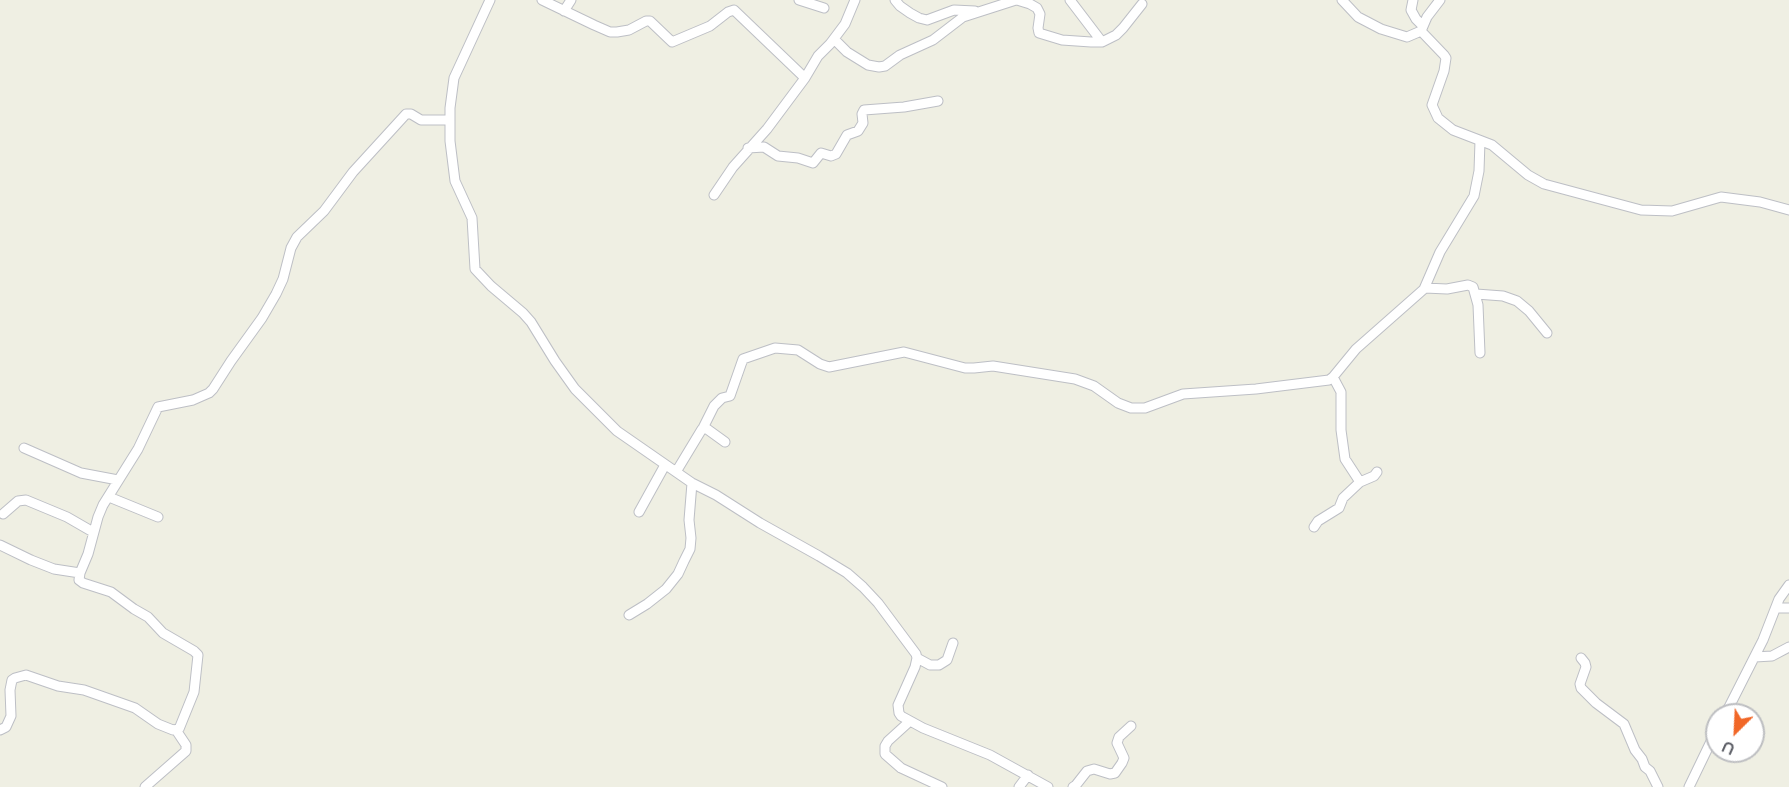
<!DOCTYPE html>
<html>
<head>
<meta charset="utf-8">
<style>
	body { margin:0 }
	#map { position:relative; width:1789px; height:787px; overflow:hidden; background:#efefe3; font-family:"Varela Round",sans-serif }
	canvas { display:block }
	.north { position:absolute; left:1705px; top:703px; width:60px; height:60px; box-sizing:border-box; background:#fff; border:2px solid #bdbec1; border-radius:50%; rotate:204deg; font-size:16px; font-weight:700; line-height:24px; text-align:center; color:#5b5d65 }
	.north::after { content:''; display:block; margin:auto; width:21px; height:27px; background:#f16727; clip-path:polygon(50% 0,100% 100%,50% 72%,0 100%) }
</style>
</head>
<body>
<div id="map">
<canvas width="1789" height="787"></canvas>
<div class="north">U</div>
</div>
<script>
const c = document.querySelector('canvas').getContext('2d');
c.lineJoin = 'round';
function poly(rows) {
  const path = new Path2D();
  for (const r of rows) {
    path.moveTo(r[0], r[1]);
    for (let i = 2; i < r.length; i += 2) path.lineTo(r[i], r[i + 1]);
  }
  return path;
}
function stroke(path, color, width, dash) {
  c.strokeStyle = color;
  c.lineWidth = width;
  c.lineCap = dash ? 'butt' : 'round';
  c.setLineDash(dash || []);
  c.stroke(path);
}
const street = poly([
	[490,0,454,78,450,108,450,141,455,181,472,218,475,269,491,286,523,313,531,322,555,361,575,389,617,431,692,483,716,495,760,523,819,556,847,573,863,587,878,603,916,654,917,658,915,667,898,705,899,713,901,716,923,728,990,755,1048,787],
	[542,0,594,25,610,32,617,32,629,30,646,21,650,21,672,42,710,26,728,12,734,10,805,78],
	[799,0,824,8],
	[895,0,900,6,910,13,919,18,927,20,954,10,975,11],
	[1017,0,1030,4,1037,8,1040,14,1038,28,1039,33,1062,40,1091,42,1102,42,1116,35,1123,28,1142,4],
	[1070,0,1102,42],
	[1342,0,1358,17,1381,29,1407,37,1421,31],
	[1413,0,1411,10,1416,19,1423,26],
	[1440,0,1427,17,1421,31,1444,55,1446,58,1444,71,1432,105,1438,118,1453,130,1492,145,1528,175,1544,184,1641,210,1672,211,1721,197,1760,202,1789,210],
	[564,11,571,0],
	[834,39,847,52,868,65,879,67,885,66,900,55,933,40,963,17,1016,0],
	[748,148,764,147,778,156,798,158,813,163,821,153,831,156,836,154,847,135,858,131,863,123,862,114,864,110,904,107,938,101],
	[714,195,733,167,767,129,805,78,818,56,830,44,845,24,855,0],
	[1425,288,1447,289,1468,285,1473,287,1478,305,1480,353],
	[1476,294,1503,296,1517,301,1529,311,1547,333],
	[703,428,714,406,722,398,730,396,743,359,775,348,798,350,820,364,829,367,904,352,965,368,974,368,993,366,1075,379,1094,386,1118,403,1131,408,1145,408,1183,394,1256,389,1329,380,1333,377,1356,349,1424,289,1440,252,1474,196,1479,171,1480,141],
	[24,448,81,473,118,480],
	[676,472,702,429,707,429,725,442],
	[1360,482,1374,476,1377,472],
	[109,497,158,517],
	[639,512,665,465],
	[3,514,18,501,26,500,67,517,93,532],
	[1314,527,1318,521,1339,508,1343,498,1360,482,1345,459,1341,430,1341,392,1333,377],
	[0,545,31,560,54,569,80,573],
	[1776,608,1789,608],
	[629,615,647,604,666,589,678,574,684,561,690,549,691,538,689,520,692,483],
	[1755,657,1772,656,1789,647],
	[917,658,930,665,939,665,947,660,953,643],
	[1581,658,1585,663,1586,667,1580,684,1581,688,1596,703,1624,724,1635,750,1642,759,1645,767,1650,771,1658,787],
	[1725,715,1763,640,1779,599,1789,585],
	[910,721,888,741,885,746,885,754,901,768,942,787],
	[0,730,6,727,11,716,10,690,12,680,15,678,26,675,58,686,84,690,135,708,158,724,173,730,179,729,194,692,198,655,194,651,163,633,148,617,134,609,111,592,83,583,79,580,80,573,88,554,98,517,103,505,138,449,158,407,193,400,209,393,213,389,231,361,262,318,276,294,283,279,291,248,297,237,324,211,353,172,406,114,411,114,421,120,450,120],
	[145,787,186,751,186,745,176,730],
	[1019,787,1028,775],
	[1073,787,1076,785,1087,771,1094,769,1110,774,1115,773,1122,763,1124,758,1117,743,1119,737,1131,726],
	[1689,787,1717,729]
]);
stroke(street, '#bdbfc5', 11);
stroke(street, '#fff', 9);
</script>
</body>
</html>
